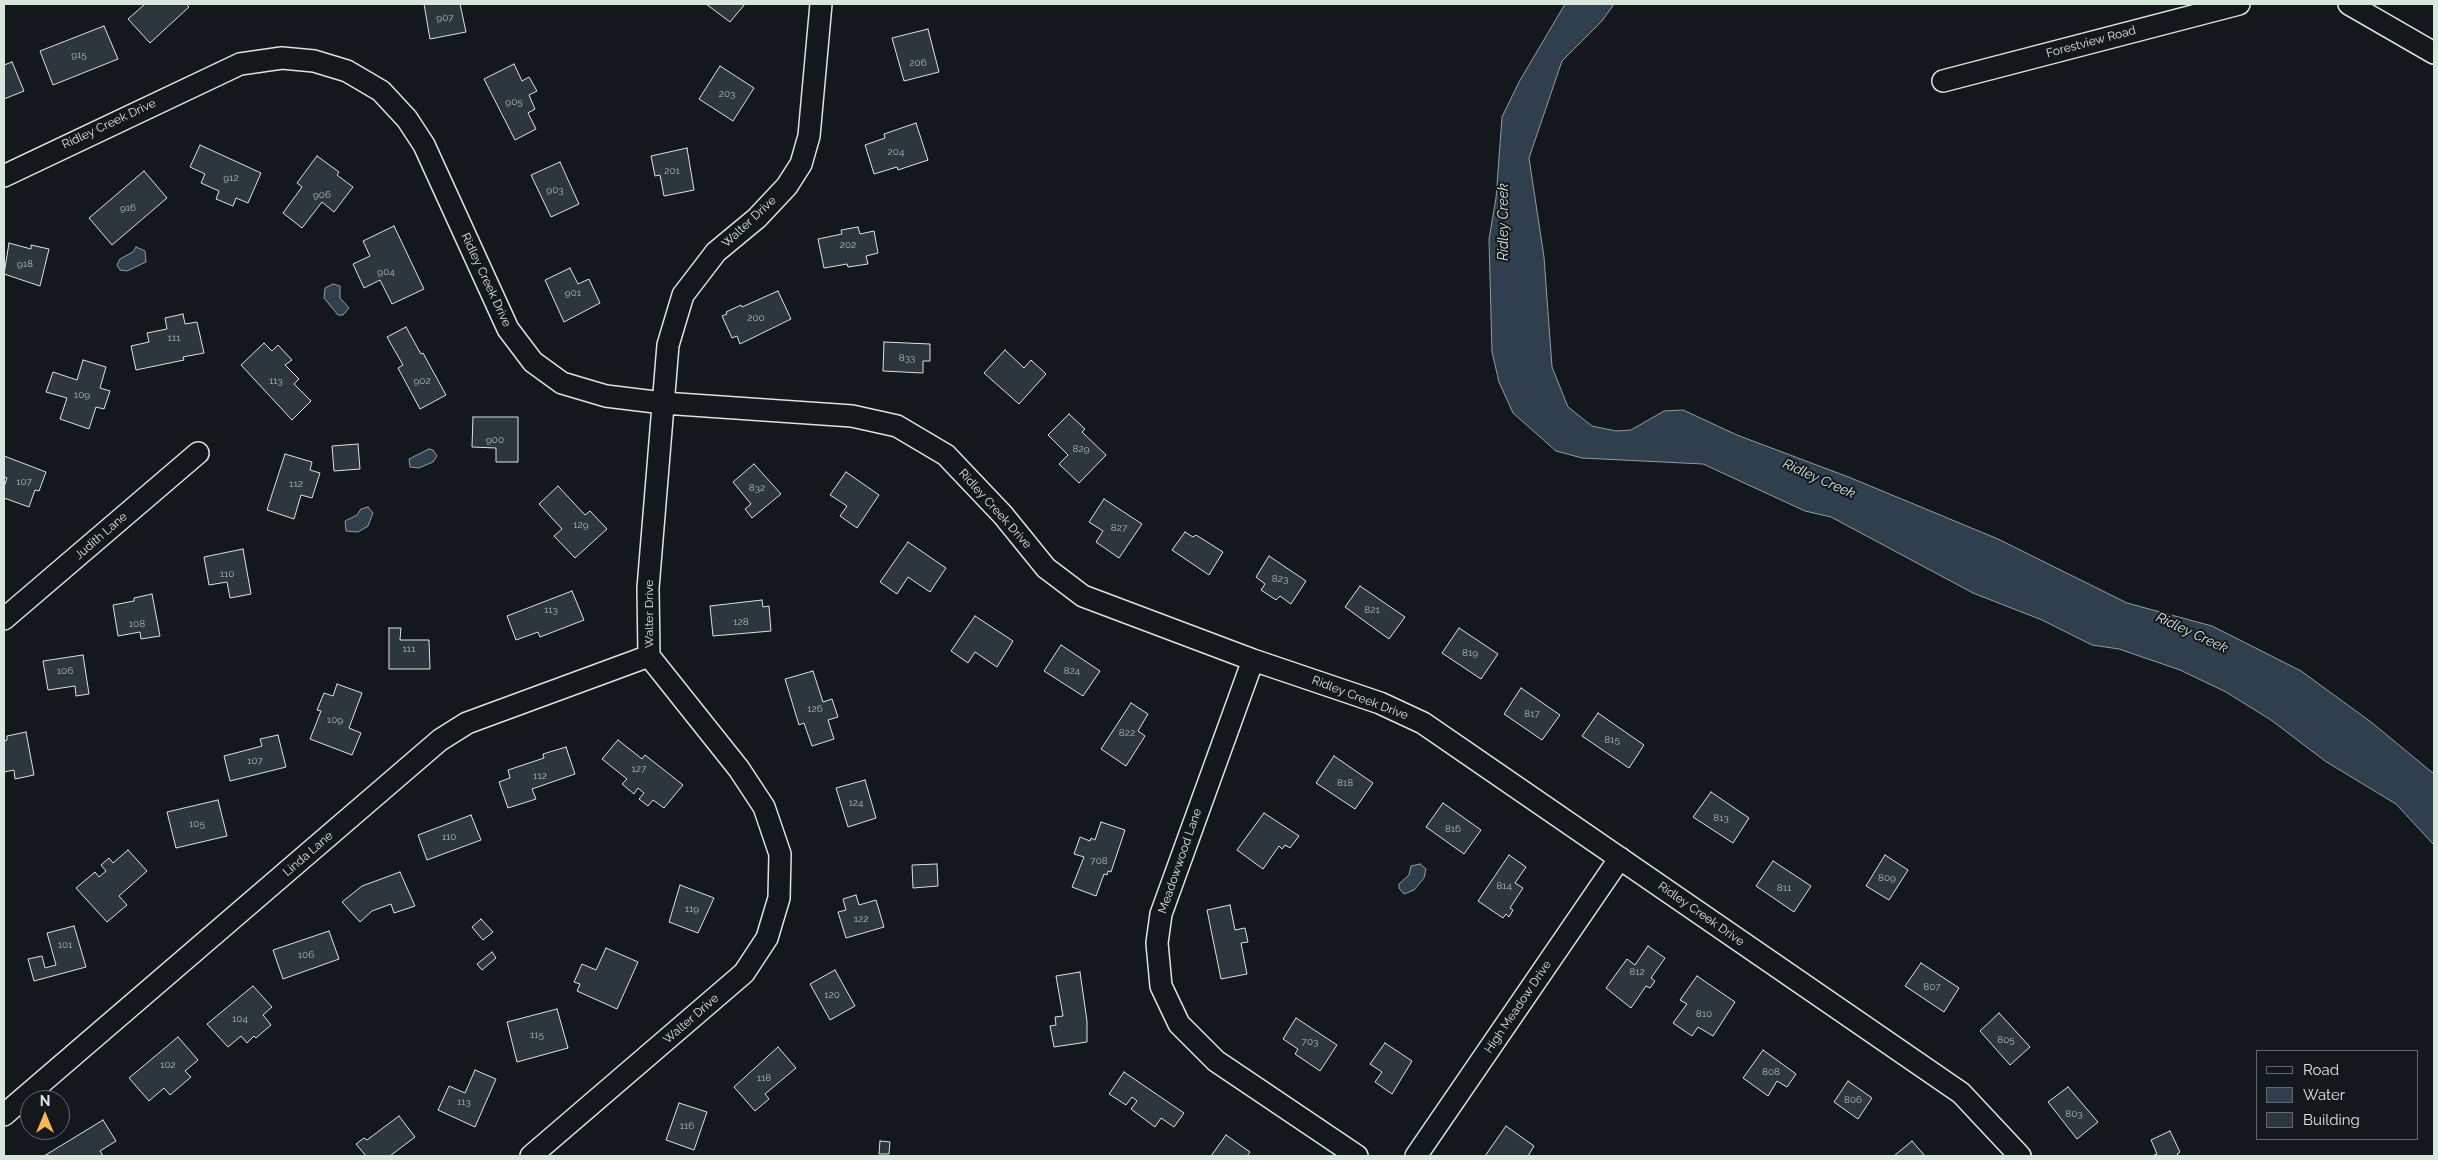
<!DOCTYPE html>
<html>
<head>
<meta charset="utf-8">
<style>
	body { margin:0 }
	#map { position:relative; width:2438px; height:1160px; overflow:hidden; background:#14181c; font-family:Raleway,sans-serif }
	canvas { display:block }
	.frame { position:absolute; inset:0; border:5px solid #d8e6dc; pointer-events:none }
	.legend { position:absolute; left:2256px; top:1050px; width:162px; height:90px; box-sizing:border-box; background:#14181c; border:1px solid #626a69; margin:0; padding:6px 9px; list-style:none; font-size:15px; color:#d8e6dc }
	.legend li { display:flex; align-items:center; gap:10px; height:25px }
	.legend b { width:25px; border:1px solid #626a69 }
	.north { position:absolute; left:20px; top:1090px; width:50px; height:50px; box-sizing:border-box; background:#14181c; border:1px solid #626a69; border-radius:50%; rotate:0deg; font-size:14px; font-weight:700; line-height:20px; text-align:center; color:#d8e6dc }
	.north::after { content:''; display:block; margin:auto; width:18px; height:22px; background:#ffb74d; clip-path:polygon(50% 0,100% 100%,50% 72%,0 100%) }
</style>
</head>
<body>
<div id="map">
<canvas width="2438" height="1160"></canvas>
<div class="frame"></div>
<ul class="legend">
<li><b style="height:6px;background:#14181c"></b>Road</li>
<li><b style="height:14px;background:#2f3f4d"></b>Water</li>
<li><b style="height:14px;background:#2c363c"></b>Building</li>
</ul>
<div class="north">N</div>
</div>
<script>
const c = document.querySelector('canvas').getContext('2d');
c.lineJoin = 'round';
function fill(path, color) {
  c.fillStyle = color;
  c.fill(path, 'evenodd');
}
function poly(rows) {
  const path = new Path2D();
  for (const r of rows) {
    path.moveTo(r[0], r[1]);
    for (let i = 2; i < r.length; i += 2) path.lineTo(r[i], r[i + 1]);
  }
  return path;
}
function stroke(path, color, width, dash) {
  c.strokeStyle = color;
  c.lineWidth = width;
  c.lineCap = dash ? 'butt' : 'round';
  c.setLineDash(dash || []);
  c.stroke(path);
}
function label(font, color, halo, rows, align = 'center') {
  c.font = font + ' Raleway,sans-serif';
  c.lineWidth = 4;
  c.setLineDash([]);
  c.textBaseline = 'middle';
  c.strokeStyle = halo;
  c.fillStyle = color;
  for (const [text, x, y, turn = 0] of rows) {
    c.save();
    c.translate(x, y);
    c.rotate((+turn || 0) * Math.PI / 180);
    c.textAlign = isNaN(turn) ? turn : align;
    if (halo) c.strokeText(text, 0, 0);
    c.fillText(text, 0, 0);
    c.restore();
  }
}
const water = poly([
	[1565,4,1614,4,1602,21,1562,61,1529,158,1544,257,1552,367,1568,407,1592,426,1616,431,1631,430,1664,411,1683,410,1737,435,1851,478,1998,539,2127,603,2212,626,2301,671,2371,722,2434,774,2434,845,2396,804,2325,761,2271,720,2226,692,2180,670,2119,649,2092,645,2042,620,1973,593,1831,517,1805,511,1703,464,1582,458,1556,451,1513,413,1499,382,1492,352,1489,239,1496,198,1502,117,1519,82,1565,4],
	[136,247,145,251,146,262,127,271,120,270,117,265,120,259,133,252,136,247],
	[333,284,340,286,340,298,349,308,343,315,338,315,324,298,325,288,333,284],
	[429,449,433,450,437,456,433,462,419,468,410,467,409,459,429,449],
	[368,507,373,513,368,526,358,532,346,531,345,521,357,515,361,509,368,507],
	[1420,864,1426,869,1424,878,1414,890,1404,894,1399,888,1399,884,1409,875,1411,866,1420,864]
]);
const building = poly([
	[145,4,186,4,189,7,150,43,128,19,145,4],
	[424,4,460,4,466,32,430,39,424,4],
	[706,4,745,4,730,22,706,4],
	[104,26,118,59,53,85,40,51,104,26],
	[928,29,939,72,904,81,892,38,928,29],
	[12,62,24,91,4,99,4,65,12,62],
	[514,64,522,81,529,77,537,91,529,95,535,109,528,113,536,129,515,140,484,79,514,64],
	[720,66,754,88,733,121,699,99,720,66],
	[916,123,928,160,898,170,897,167,874,174,865,145,885,138,884,134,916,123],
	[200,145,261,173,248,203,236,198,233,206,216,199,219,191,201,183,205,174,190,167,200,145],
	[687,148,694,190,664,196,660,175,655,176,651,156,687,148],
	[317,156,339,172,337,175,353,187,334,212,322,202,302,228,283,213,302,187,297,183,317,156],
	[560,162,579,204,551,217,531,175,560,162],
	[144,171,167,198,112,245,89,218,144,171],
	[394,226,424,289,392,304,380,280,364,288,353,264,370,256,363,241,394,226],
	[858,227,860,234,874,231,878,253,866,256,868,264,848,267,847,264,824,268,818,239,842,234,841,230,858,227],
	[9,243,31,249,31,245,49,249,40,286,4,274,9,243],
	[570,268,578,284,589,279,600,303,564,322,545,280,570,268],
	[778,291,791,319,740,344,737,336,732,338,722,316,727,314,726,312,741,305,742,307,778,291],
	[183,314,185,324,197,322,204,353,183,357,184,360,136,370,131,346,149,342,147,333,167,329,165,318,183,314],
	[406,327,421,354,423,353,446,395,420,409,398,368,403,365,387,337,406,327],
	[884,342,930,344,930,361,923,361,923,373,883,371,884,342],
	[264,343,272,351,278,345,292,360,285,365,299,379,294,384,311,401,292,420,241,365,264,343],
	[1005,350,1024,368,1031,360,1046,374,1019,404,984,373,1005,350],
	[83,360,106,367,100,388,110,391,104,409,96,407,89,429,60,419,67,398,46,392,53,372,77,380,83,360],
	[1069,414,1085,429,1082,432,1106,455,1079,483,1059,464,1068,455,1048,435,1069,414],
	[473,417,518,417,518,462,496,462,496,448,472,447,473,417],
	[358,444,360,469,334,471,332,446,358,444],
	[285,454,312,462,310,470,320,473,312,498,301,495,294,519,267,510,285,454],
	[4,456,46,472,39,491,35,490,29,507,4,498,4,487,7,478,4,477,4,456],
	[754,464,781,494,752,518,745,509,751,504,733,482,754,464],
	[846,472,879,495,857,528,840,516,847,506,830,495,846,472],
	[558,486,585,515,590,511,607,529,575,558,554,536,562,529,539,504,558,486],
	[1104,499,1142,524,1119,558,1096,542,1103,531,1089,522,1104,499],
	[1185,532,1193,537,1196,535,1223,552,1209,575,1172,550,1185,532],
	[908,542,946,568,930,592,908,577,897,594,880,582,908,542],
	[243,549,251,594,230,598,227,582,209,585,204,557,243,549],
	[1269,556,1306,581,1291,604,1280,596,1276,600,1261,590,1265,584,1256,577,1269,556],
	[1360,586,1405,617,1389,639,1345,607,1360,586],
	[572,591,584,620,540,637,538,632,516,640,507,616,572,591],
	[152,594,160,636,141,639,140,632,118,636,113,605,134,601,134,598,152,594],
	[762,600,763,607,769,606,771,631,713,636,710,606,762,600],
	[975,616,1013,641,997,667,975,652,968,663,951,651,975,616],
	[389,628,401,628,400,640,429,640,430,669,389,669,389,628],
	[1459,628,1498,654,1481,679,1442,653,1459,628],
	[1061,645,1100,671,1083,696,1044,671,1061,645],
	[83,655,89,694,76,696,75,686,48,690,43,661,83,655],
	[813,671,823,702,832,699,838,717,828,720,834,739,812,746,804,723,799,725,785,679,813,671],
	[337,684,362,693,349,728,361,733,352,755,310,739,321,711,317,710,324,693,333,696,337,684],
	[1521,688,1560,715,1542,740,1504,714,1521,688],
	[1131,703,1148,714,1138,731,1145,736,1126,766,1101,749,1131,703],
	[1598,713,1644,745,1629,768,1582,736,1598,713],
	[26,732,34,775,15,779,14,770,4,772,4,741,7,740,7,736,26,732],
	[278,735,286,767,230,781,224,756,262,746,260,739,278,735],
	[618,740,642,759,645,755,683,785,664,808,653,800,648,806,639,799,644,793,638,788,634,794,622,784,627,779,602,759,618,740],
	[566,747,575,774,532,789,536,799,508,808,499,782,510,778,508,770,544,758,543,754,566,747],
	[1334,756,1373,783,1355,809,1316,783,1334,756],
	[865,780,876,818,848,827,836,788,865,780],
	[1711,792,1749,818,1733,843,1693,817,1711,792],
	[218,800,227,836,176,848,167,812,218,800],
	[1443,803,1481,830,1464,854,1426,827,1443,803],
	[1264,813,1299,836,1290,848,1285,845,1282,849,1279,846,1263,869,1237,850,1264,813],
	[471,815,481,840,427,860,418,835,471,815],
	[1101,822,1125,830,1111,872,1108,871,1107,875,1104,874,1096,896,1072,887,1084,857,1074,854,1080,837,1090,841,1091,838,1095,840,1101,822],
	[128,850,147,871,119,896,127,905,107,922,76,888,95,872,99,877,106,871,101,865,109,858,113,863,128,850],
	[1509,855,1526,867,1515,883,1523,888,1510,908,1513,910,1509,917,1506,914,1503,918,1478,901,1509,855],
	[1885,855,1908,870,1889,900,1866,886,1885,855],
	[1773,861,1811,886,1794,912,1756,886,1773,861],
	[937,864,938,886,913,888,912,865,937,864],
	[400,872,415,906,394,913,391,904,372,911,360,922,342,902,362,886,400,872],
	[680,885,714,898,698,933,669,922,680,885],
	[856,895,859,905,876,900,884,927,846,938,838,912,846,910,843,899,856,895],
	[1230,905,1235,930,1245,928,1248,942,1241,943,1247,974,1221,979,1207,910,1230,905],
	[481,919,493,932,483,940,472,927,481,919],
	[74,926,86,967,34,981,28,959,42,956,45,968,56,965,47,933,74,926],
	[329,931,339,959,283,979,273,950,329,931],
	[1648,946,1665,958,1651,978,1655,981,1650,988,1646,986,1631,1008,1606,988,1627,959,1635,965,1648,946],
	[606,948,638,962,617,1009,577,991,580,984,574,982,582,964,596,970,606,948],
	[492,952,496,958,482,970,477,964,492,952],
	[1921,963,1959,988,1944,1012,1905,986,1921,963],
	[835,970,855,1006,830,1020,810,984,835,970],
	[1080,972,1087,1021,1087,1042,1054,1047,1050,1026,1056,1025,1055,1017,1063,1016,1056,976,1080,972],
	[1697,976,1735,1002,1713,1036,1698,1027,1692,1036,1673,1023,1687,1004,1680,1000,1697,976],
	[253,986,272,1007,263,1015,271,1025,256,1038,254,1036,247,1043,241,1036,228,1047,207,1024,253,986],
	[557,1009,568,1048,517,1062,507,1022,557,1009],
	[1999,1013,2030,1047,2010,1065,1980,1031,1999,1013],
	[1296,1018,1337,1045,1320,1071,1295,1054,1298,1049,1283,1039,1296,1018],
	[178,1037,198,1060,185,1071,191,1077,170,1095,164,1088,149,1101,129,1078,178,1037],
	[1385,1043,1412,1061,1392,1094,1375,1082,1382,1072,1370,1064,1385,1043],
	[778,1047,796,1068,765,1094,769,1099,755,1111,734,1087,778,1047],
	[1763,1050,1796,1074,1787,1087,1777,1081,1768,1096,1743,1078,1763,1050],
	[475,1070,496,1079,475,1127,438,1110,449,1086,465,1093,475,1070],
	[1124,1072,1184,1113,1174,1127,1161,1118,1155,1127,1131,1109,1137,1101,1132,1097,1126,1105,1109,1094,1124,1072],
	[1848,1081,1872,1098,1858,1119,1834,1102,1848,1081],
	[2068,1087,2098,1122,2077,1139,2048,1102,2068,1087],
	[679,1103,707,1112,694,1150,666,1140,679,1103],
	[399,1116,415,1137,390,1156,366,1156,356,1144,364,1138,367,1140,399,1116],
	[103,1120,116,1141,100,1151,103,1156,44,1156,103,1120],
	[1506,1126,1534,1146,1528,1156,1485,1156,1506,1126],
	[2170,1131,2180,1152,2177,1154,2179,1156,2152,1156,2157,1154,2151,1140,2170,1131],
	[1226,1135,1250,1152,1247,1156,1211,1156,1226,1135],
	[880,1141,890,1142,889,1154,879,1154,880,1141],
	[1912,1141,1925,1156,1894,1156,1912,1141]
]);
const minor = poly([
	[2349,4,2434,53],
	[1943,81,2239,4],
	[4,176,240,64,282,58,314,61,347,71,381,91,407,119,424,145,508,329,533,362,562,383,606,396,663,403,852,416,897,426,946,455,1003,515,1046,568,1083,596,1253,660,1380,703,1423,723,1961,1093,2020,1156],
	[4,619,198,453],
	[1253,660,1161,914,1157,943,1161,986,1179,1024,1216,1061,1357,1156],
	[4,1115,440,740,467,723,649,656],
	[531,1156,744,973,767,938,779,898,780,854,764,807,739,769,649,656,648,588,668,345,683,295,716,252,757,218,787,186,801,164,809,136,821,4],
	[1416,1156,1620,858]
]);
const numberNames = [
	["907",445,18],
	["915",79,55],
	["206",918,63],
	["203",727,94],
	["905",514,102],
	["204",896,152],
	["201",672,171],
	["912",231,178],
	["903",555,190],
	["906",322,195],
	["916",128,208],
	["202",848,245],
	["918",25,264],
	["904",386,272],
	["901",573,293],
	["200",756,318],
	["111",174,338],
	["833",907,358],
	["113",276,381],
	["902",422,381],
	["109",82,395],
	["900",495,440],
	["829",1081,449],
	["107",24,482],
	["112",296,484],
	["832",757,488],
	["129",581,525],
	["827",1119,528],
	["110",227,574],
	["823",1280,579],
	["113",551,610],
	["821",1372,610],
	["128",741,622],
	["108",137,624],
	["111",409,649],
	["819",1470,653],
	["106",65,671],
	["824",1072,671],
	["126",815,709],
	["817",1532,714],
	["109",335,720],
	["822",1127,733],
	["815",1612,740],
	["107",255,761],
	["127",639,769],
	["112",540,776],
	["818",1345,783],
	["124",856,803],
	["813",1721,818],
	["105",197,824],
	["816",1453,829],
	["110",449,837],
	["708",1099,861],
	["809",1887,878],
	["814",1504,886],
	["811",1784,888],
	["119",692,909],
	["122",861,919],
	["101",65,945],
	["106",306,955],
	["812",1637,972],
	["807",1932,987],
	["120",832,995],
	["810",1704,1014],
	["104",240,1019],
	["115",537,1035],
	["805",2006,1040],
	["703",1310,1042],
	["102",168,1065],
	["808",1771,1072],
	["118",764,1078],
	["806",1853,1100],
	["113",464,1102],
	["803",2074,1114],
	["116",687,1126]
];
const streetNames = [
	["Forestview Road",2091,42,-15],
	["Ridley Creek Drive",109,124,-25],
	["Walter Drive",749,222,-43],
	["Ridley Creek Drive",486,280,65],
	["Ridley Creek Drive",995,509,48],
	["Judith Lane",101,536,-41],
	["Walter Drive",649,614,-90],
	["Ridley Creek Drive",1360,698,21],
	["Linda Lane",308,854,-41],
	["Meadowwood Lane",1180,861,-71],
	["Ridley Creek Drive",1701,914,35],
	["High Meadow Drive",1518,1007,-56],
	["Walter Drive",691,1019,-41]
];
const waterNames = [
	["Ridley Creek",1504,222,-90],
	["Ridley Creek",1819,479,24],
	["Ridley Creek",2192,633,25]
];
fill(water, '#2f3f4d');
stroke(water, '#939e99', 1);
fill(building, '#2c363c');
stroke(building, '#d8e6dc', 1);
stroke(minor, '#d8e6dc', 24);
stroke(minor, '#14181c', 21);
label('10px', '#adbab4', null, numberNames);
label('12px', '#d8e6dc', '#14181c', streetNames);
label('italic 14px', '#d8e6dc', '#14181c', waterNames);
</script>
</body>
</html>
